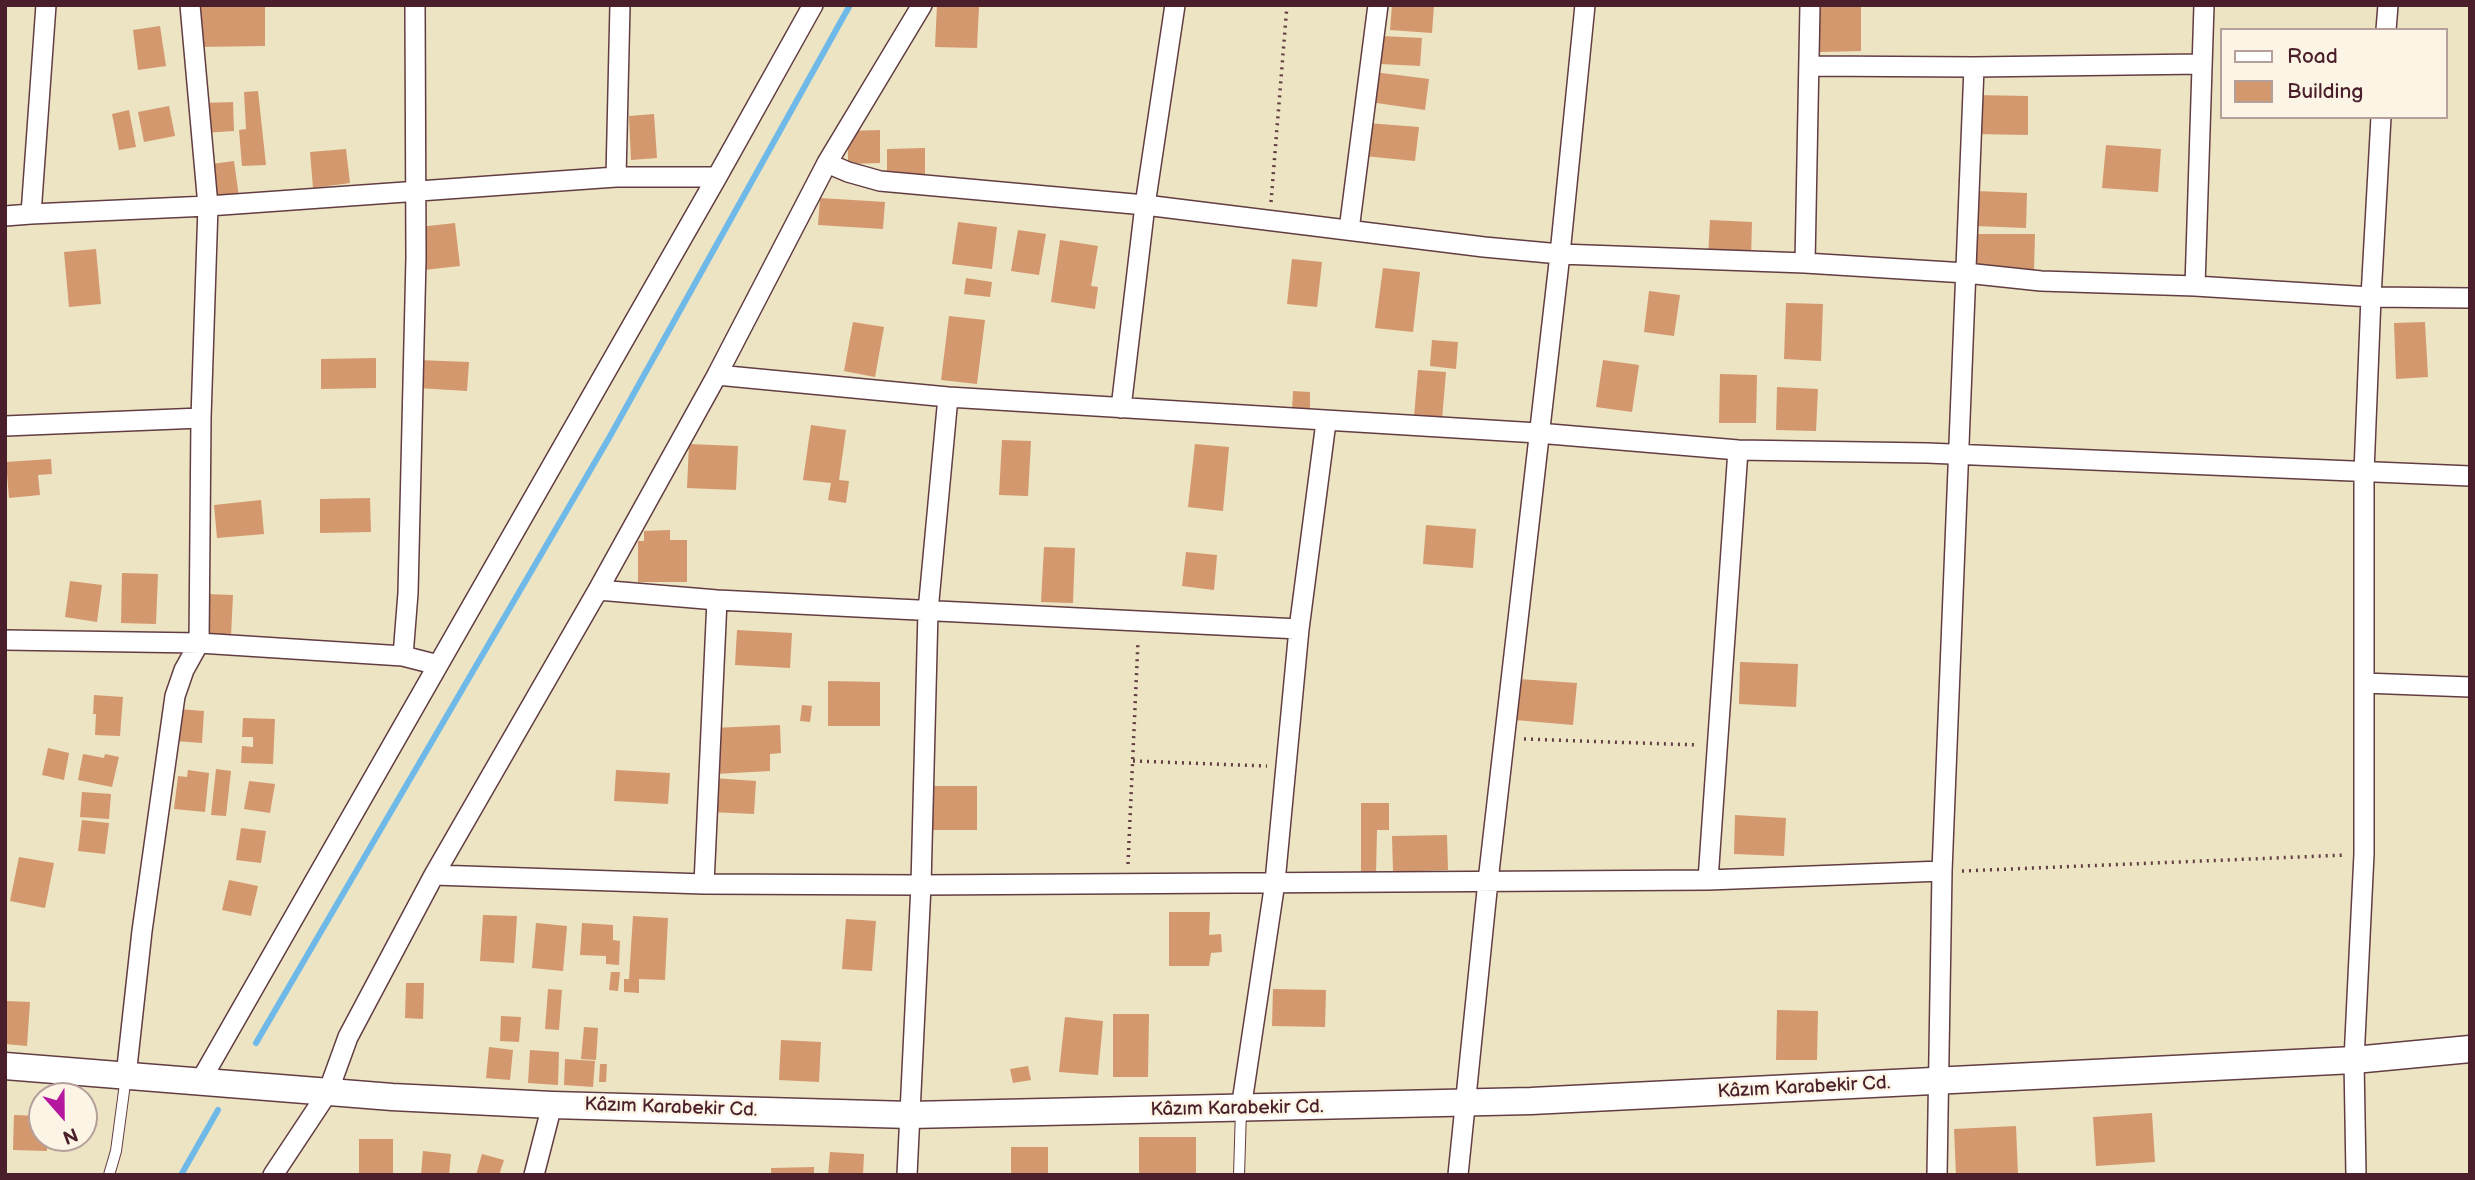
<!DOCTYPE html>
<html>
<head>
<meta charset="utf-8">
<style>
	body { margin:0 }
	#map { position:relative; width:2475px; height:1180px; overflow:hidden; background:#ece4c3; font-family:"Balsamiq Sans",sans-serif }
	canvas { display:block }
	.frame { position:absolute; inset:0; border:7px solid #4a1f2b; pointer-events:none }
	.legend { position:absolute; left:2220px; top:28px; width:228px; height:91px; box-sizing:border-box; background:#fcf5e5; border:2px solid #b59f9b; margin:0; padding:9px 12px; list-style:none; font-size:21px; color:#4a1f2b }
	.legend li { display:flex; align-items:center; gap:14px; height:35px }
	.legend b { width:35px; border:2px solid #b59f9b }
	.north { position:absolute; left:28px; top:1082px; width:70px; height:70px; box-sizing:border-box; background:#fcf5e5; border:2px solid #b59f9b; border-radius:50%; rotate:159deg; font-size:19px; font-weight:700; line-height:28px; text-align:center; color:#4a1f2b }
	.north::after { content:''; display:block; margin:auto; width:24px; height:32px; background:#b5179e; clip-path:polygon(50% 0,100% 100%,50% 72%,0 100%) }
</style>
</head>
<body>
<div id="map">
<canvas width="2475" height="1180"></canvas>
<div class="frame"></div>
<ul class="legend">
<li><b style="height:9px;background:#fff"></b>Road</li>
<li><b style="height:19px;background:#d4986e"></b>Building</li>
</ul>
<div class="north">N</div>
</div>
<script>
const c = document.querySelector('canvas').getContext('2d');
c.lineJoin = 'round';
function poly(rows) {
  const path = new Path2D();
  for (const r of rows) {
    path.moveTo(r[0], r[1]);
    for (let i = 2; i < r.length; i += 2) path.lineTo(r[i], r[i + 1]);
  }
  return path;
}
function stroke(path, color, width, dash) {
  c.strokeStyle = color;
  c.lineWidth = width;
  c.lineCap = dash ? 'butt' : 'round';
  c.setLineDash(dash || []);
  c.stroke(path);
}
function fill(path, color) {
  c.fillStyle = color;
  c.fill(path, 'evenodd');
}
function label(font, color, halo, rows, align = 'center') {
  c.font = font + ' "Balsamiq Sans",sans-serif';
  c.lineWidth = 5;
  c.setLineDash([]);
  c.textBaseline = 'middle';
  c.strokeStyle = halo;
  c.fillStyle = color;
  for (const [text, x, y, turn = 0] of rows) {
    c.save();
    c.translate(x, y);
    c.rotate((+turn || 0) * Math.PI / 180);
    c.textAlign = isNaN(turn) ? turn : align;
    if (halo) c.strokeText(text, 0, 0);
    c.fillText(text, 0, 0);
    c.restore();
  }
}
const stream = poly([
	[256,1043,609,438,850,5],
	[181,1175,218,1110]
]);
const building = poly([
	[196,5,265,5,265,46,197,47],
	[937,5,979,7,977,48,935,47],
	[1392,5,1434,5,1432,33,1390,30],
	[1819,5,1861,5,1861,51,1820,52],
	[160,26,166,66,138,70,133,30],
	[1382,36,1422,38,1420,66,1380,64],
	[1374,72,1429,79,1425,110,1370,102],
	[258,91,266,165,242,166,239,130,246,129,244,92],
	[1975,95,2028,96,2028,135,1974,134],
	[233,102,234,131,203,133,201,103],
	[169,106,175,136,144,142,138,112],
	[129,110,136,147,119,150,112,114],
	[654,114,657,158,631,160,629,116],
	[1367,123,1419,127,1415,161,1364,156],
	[880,130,880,163,848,164,848,131],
	[2106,145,2161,149,2158,192,2102,188],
	[925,148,925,179,887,179,887,149],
	[346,149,350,183,313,188,310,152],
	[234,161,239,197,209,201,204,165],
	[1976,191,2027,193,2026,228,1975,226],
	[820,198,885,202,883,229,818,225],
	[1710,220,1752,222,1751,259,1708,258],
	[958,222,997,227,992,269,952,264],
	[455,223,460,266,424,270,419,227],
	[1018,230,1046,234,1039,275,1011,271],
	[1974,234,2035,234,2034,270,1974,270],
	[1060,240,1098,246,1091,286,1098,287,1095,309,1051,302],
	[96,249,101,304,69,307,64,252],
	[1292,259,1322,262,1317,307,1287,304],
	[1383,268,1420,272,1413,332,1375,328],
	[966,278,992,282,990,297,964,294],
	[1649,291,1680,295,1674,336,1644,332],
	[1786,303,1823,304,1821,361,1784,359],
	[949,316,985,320,977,384,941,380],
	[853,322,884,327,875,377,844,371],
	[2425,322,2428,377,2396,379,2394,323],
	[1432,340,1458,342,1456,369,1430,366],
	[376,358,376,388,321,389,321,359],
	[418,360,469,362,467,391,417,388],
	[1603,360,1639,365,1632,412,1596,407],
	[1418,370,1446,372,1442,420,1414,417],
	[1720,374,1757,375,1756,423,1719,423],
	[1777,387,1818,389,1816,431,1776,430],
	[1293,391,1310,392,1310,410,1292,411],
	[811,425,846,430,839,480,849,481,846,503,828,500,831,483,803,480],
	[1002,440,1031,441,1028,496,999,495],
	[689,444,738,446,736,490,687,488],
	[1195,444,1229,447,1223,511,1188,507],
	[51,459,52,474,38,475,40,495,9,498,6,462],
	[370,498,371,532,320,533,320,499],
	[261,500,264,534,217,538,214,505],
	[1426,525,1476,529,1473,568,1423,564],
	[670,530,670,540,687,540,687,582,638,582,638,541,644,541,644,531],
	[1044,547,1075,548,1073,603,1041,602],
	[1186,552,1217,555,1214,590,1182,586],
	[122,573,158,574,156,624,121,623],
	[70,581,102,585,97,622,65,617],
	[206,594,233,595,231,636,203,634],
	[737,630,792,633,790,668,735,665],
	[1740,662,1798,664,1796,707,1739,704],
	[1519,679,1577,683,1573,725,1515,720],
	[828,681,880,682,880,726,828,726],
	[94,695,123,697,120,736,95,735,96,714,93,714],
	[802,705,812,706,810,722,800,721],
	[178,709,204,711,202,743,175,741],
	[243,718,275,719,273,764,241,763,242,746,253,747,253,737,242,737],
	[780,725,781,753,770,754,770,771,715,774,713,728],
	[48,748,69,753,64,780,42,775],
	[83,754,104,758,105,754,119,757,112,787,78,780],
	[216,769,231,771,226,816,211,815],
	[188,770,209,773,205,812,174,809,178,776,187,777],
	[616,770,670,773,668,804,614,801],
	[713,778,756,781,754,814,711,812],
	[249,781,275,784,270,813,244,809],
	[930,786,977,786,977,830,929,830],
	[82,792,111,794,109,819,80,817],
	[1361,803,1389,803,1389,830,1377,830,1376,874,1361,874],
	[1735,815,1786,818,1784,856,1734,854],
	[82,820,109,823,105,854,78,851],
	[241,828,266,831,261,863,236,860],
	[1447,835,1448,870,1393,872,1392,836],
	[19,857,54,863,45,908,10,901],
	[229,880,258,886,251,916,222,910],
	[1169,912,1210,912,1209,935,1221,934,1222,952,1211,953,1209,966,1169,966],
	[483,915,517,916,514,963,480,961],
	[633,916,668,918,665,980,639,979,639,993,624,992,624,979,629,979],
	[846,919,876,921,872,971,842,969],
	[536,923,567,926,563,971,532,968],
	[582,923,613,925,613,940,620,941,619,965,606,964,606,956,580,955],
	[611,972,620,972,618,991,609,990],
	[406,983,424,983,423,1019,405,1018],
	[548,989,562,990,559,1030,545,1029],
	[1273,989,1326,990,1325,1027,1272,1026],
	[5,1001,30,1002,27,1046,5,1044],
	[1777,1010,1818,1011,1817,1060,1776,1060],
	[1113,1014,1149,1014,1148,1077,1113,1077],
	[501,1016,521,1017,519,1042,500,1041],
	[1065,1017,1103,1021,1098,1075,1059,1072],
	[584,1027,598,1028,596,1060,581,1059],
	[781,1040,821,1042,819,1082,779,1080],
	[489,1047,513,1050,510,1080,486,1078],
	[530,1050,559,1052,558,1085,528,1083],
	[565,1059,595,1061,593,1087,564,1085],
	[600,1064,607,1064,606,1082,599,1082],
	[1028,1066,1031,1080,1013,1083,1010,1069],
	[2152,1113,2155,1162,2096,1166,2093,1117],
	[14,1115,42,1116,42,1138,47,1138,47,1151,13,1150],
	[2016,1126,2018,1175,1956,1175,1954,1129],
	[1139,1137,1196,1137,1196,1175,1139,1175],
	[359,1139,393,1139,393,1175,359,1175],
	[1011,1147,1048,1147,1048,1175,1011,1175],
	[423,1151,451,1154,449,1175,421,1175],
	[830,1152,864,1154,863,1175,828,1175],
	[482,1154,504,1160,499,1175,476,1175],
	[814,1167,814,1175,771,1175,771,1168]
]);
const path = poly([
	[1271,202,1287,5],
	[1524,739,1698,745],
	[1133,761,1267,766],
	[1128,864,1138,641],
	[1962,871,2346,855]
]);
const lane = poly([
	[109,1175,116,1151,126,1076],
	[1239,1175,1241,1110]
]);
const street = poly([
	[46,5,31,214,208,206,616,177,717,177],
	[2386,30,2388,5],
	[1810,66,1974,67,2201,64],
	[827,163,848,172,880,181,1145,205,1484,247,1560,254,1805,263,1966,273,2041,281,2195,286,2371,297,2470,298],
	[616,177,620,5],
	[5,216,31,214],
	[1349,230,1378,5],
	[1805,263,1810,5],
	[2195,286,2204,5],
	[717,375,948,397,1538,433,1738,450,1927,453,2470,476],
	[1121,408,1145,205,1175,5],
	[5,426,201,418],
	[598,590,717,600,1299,629],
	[5,640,199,643,403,656,438,665],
	[403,656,408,593,416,258,415,5],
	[2364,683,2470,687],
	[434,875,704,884,921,885,1708,880,1942,871],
	[1708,880,1738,450],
	[704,884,717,600],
	[126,1076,142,931,175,696,184,670,199,643,201,418,208,206,190,5],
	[201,1080,717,177,813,5],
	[1241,1109,1275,882,1299,629,1326,422],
	[273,1175,328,1092,348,1037,434,875,598,590,717,375,827,163,922,5],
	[534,1175,552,1105],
	[907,1175,921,885,928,611,948,397],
	[1458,1175,1488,881,1560,254,1585,5],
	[1937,1175,1942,871,1974,67],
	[2356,1175,2354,1060,2364,854,2364,472,2371,297,2381,117]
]);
const secondary = poly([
	[5,1066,392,1097,552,1105,910,1115,1531,1101,2354,1060,2470,1049]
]);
const streetNames = [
	["Kâzım Karabekir Cd.",1804,1088,-3],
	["Kâzım Karabekir Cd.",671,1108,2],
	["Kâzım Karabekir Cd.",1237,1109,-1]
];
stroke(stream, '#6fb9e8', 6);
fill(building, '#d4986e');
stroke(lane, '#623d42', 12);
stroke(street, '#623d42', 22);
stroke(secondary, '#623d42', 29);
stroke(path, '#623d42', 3.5, [2, 5]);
stroke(lane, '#fff', 10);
stroke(street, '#fff', 19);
stroke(secondary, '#fff', 26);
label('19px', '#4a1f2b', '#fcf5e5', streetNames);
</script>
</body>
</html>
